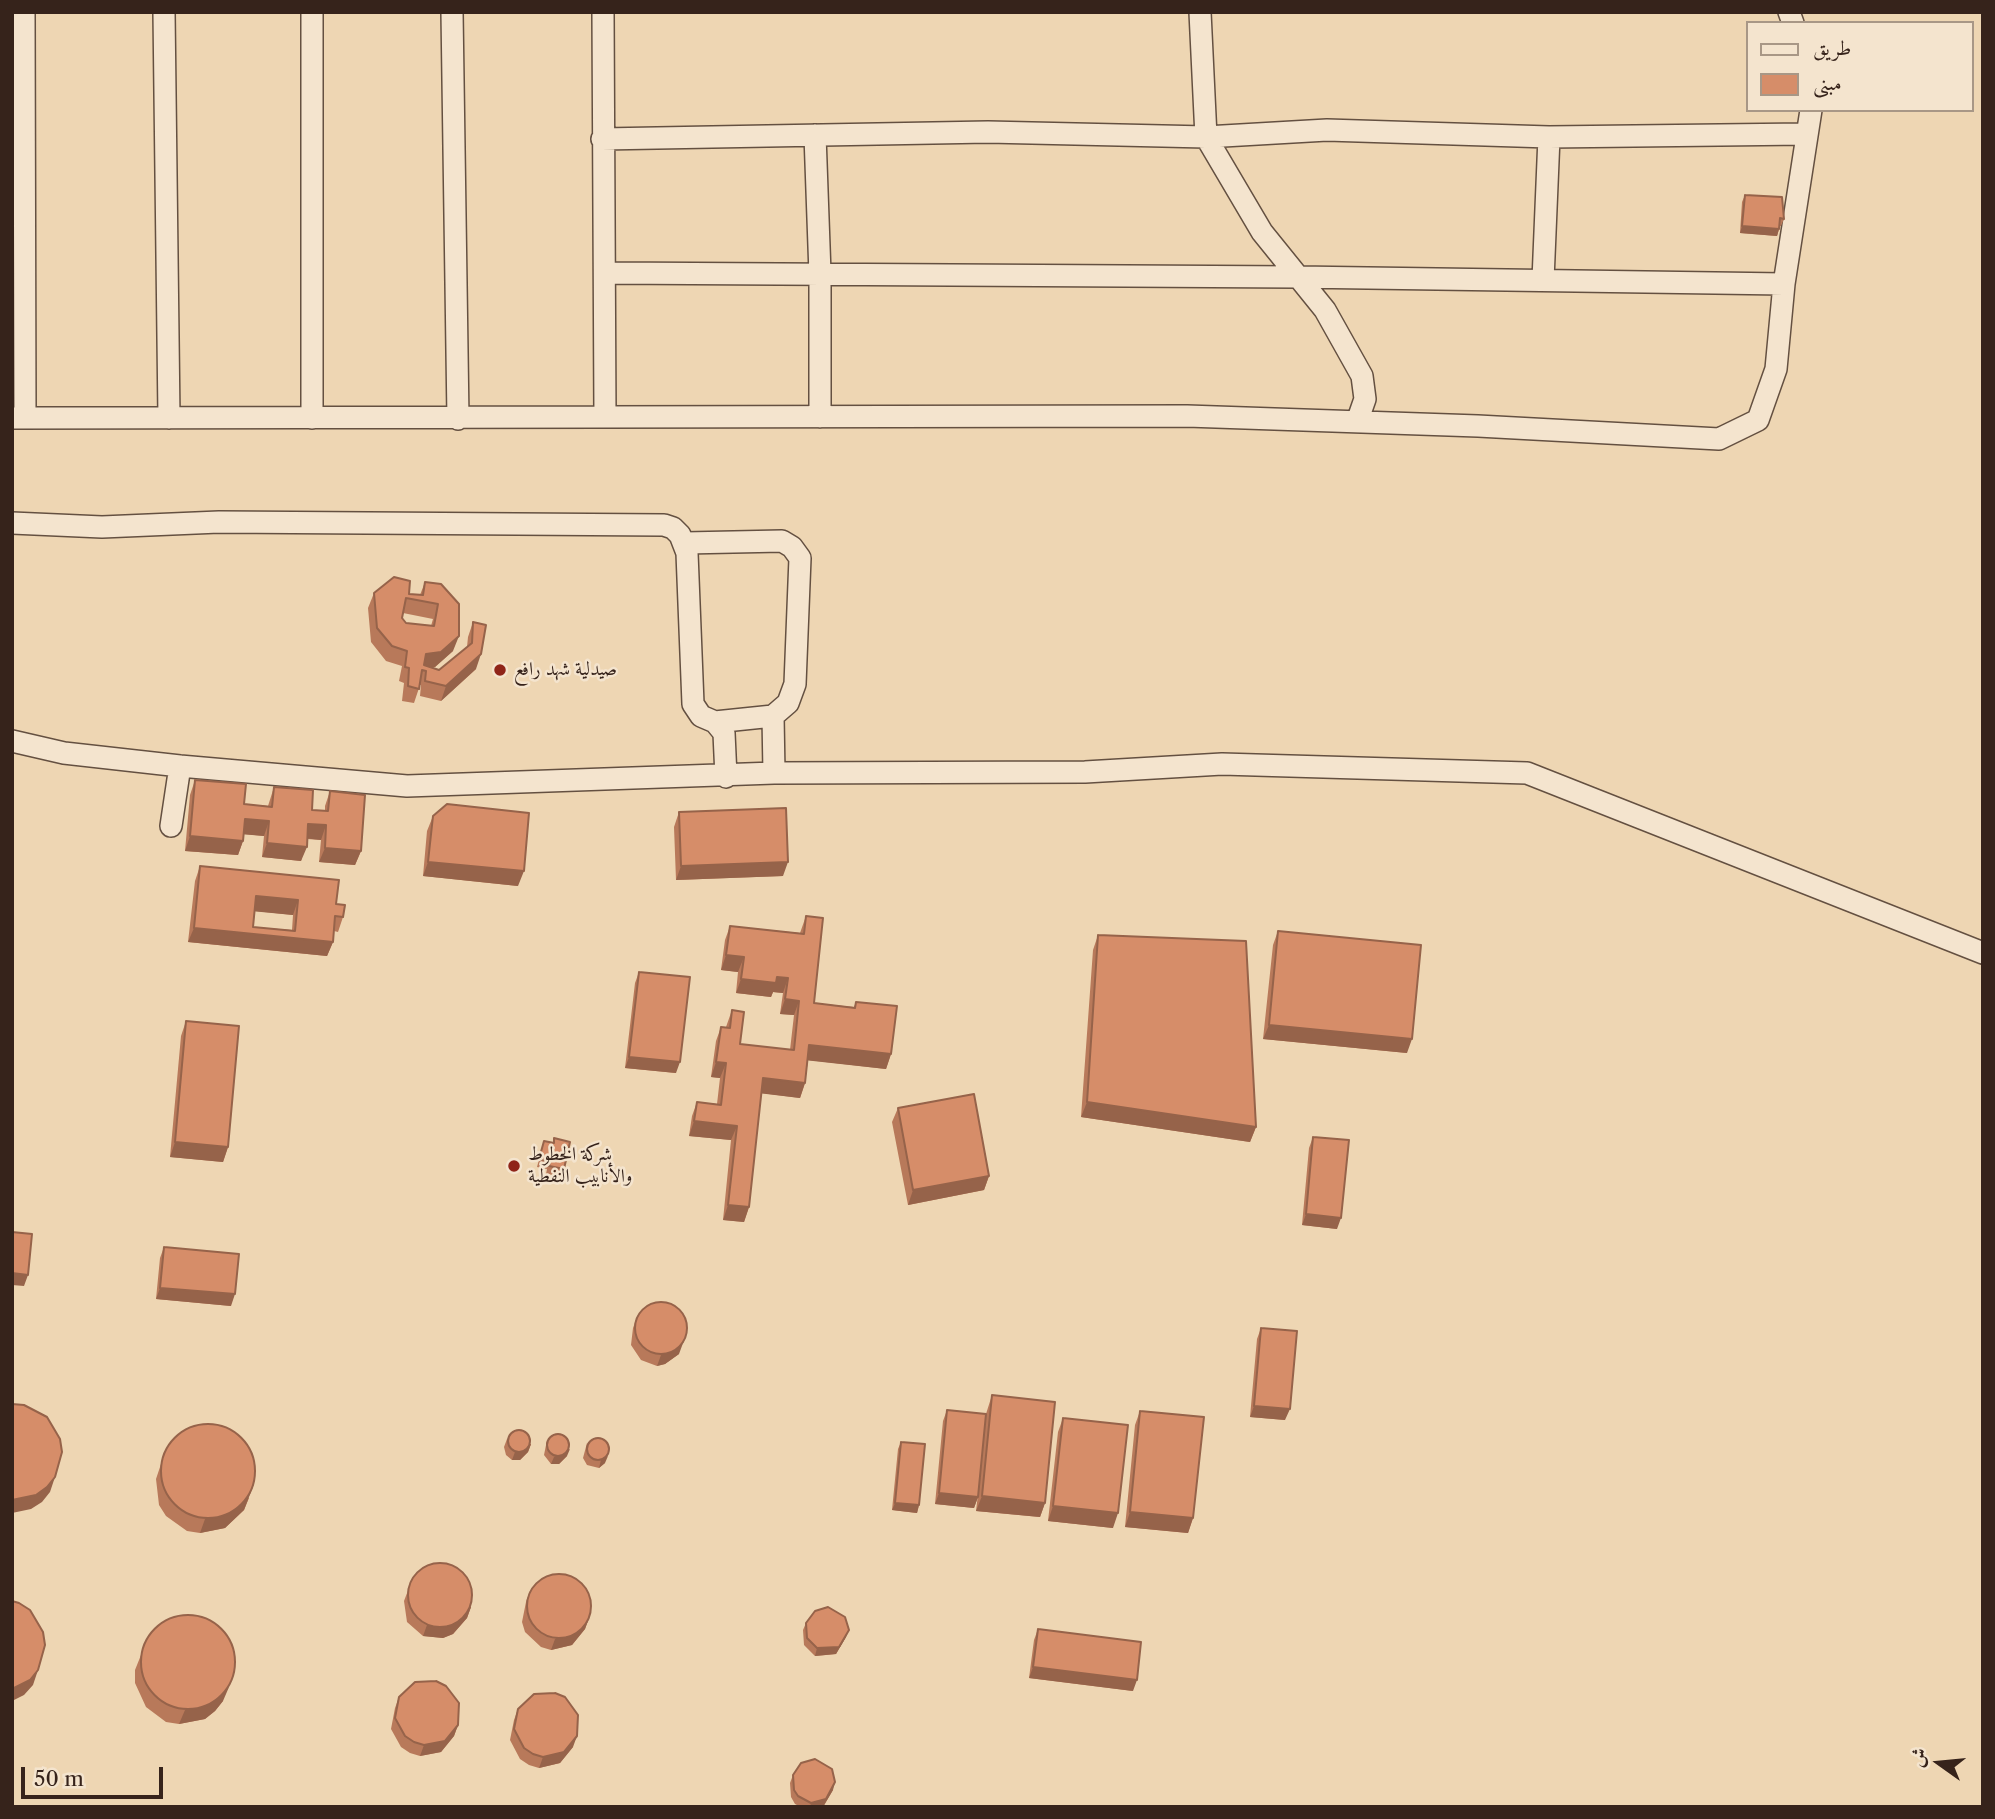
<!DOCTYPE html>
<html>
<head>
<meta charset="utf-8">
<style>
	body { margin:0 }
	#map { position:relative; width:1995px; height:1819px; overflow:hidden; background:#eed6b3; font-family:"Libre Caslon Text",Amiri,serif }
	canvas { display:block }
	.frame { position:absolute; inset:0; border:14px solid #36231b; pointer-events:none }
	.legend { position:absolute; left:1746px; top:21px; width:228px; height:91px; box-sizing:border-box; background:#f4e4ce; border:2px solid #a89786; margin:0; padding:9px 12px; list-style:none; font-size:21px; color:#36231b }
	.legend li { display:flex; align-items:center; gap:14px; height:35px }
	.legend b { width:35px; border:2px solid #a89786 }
	.north { position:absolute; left:1904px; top:1728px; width:70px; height:70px; -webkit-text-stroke:5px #f4e4ce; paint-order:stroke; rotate:285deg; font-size:19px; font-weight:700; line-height:28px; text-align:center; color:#36231b }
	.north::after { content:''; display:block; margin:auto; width:24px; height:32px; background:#36231b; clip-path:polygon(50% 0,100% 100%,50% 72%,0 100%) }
	.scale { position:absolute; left:21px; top:1767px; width:142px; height:32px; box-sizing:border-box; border:4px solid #36231b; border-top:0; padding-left:9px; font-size:21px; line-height:24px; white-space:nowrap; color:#36231b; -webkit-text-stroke:5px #f4e4ce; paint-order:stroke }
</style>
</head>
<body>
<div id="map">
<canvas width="1995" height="1819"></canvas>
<div class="frame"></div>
<ul class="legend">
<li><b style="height:9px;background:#f4e4ce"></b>طريق</li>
<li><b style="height:19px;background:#d68d69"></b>مبنى</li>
</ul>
<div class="north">ش</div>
<div class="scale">50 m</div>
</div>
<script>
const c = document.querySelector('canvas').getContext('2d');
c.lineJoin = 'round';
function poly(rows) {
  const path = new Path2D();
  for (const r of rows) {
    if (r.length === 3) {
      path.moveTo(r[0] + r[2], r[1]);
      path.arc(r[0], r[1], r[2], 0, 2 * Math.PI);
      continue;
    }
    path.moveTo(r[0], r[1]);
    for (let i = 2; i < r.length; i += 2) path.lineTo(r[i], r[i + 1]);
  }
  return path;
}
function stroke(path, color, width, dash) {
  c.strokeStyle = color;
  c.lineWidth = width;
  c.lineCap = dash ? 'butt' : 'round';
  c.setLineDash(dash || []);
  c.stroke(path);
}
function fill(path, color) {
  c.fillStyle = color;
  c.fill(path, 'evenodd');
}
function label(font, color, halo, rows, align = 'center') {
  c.font = font + ' "Libre Caslon Text",Amiri,serif';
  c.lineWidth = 5;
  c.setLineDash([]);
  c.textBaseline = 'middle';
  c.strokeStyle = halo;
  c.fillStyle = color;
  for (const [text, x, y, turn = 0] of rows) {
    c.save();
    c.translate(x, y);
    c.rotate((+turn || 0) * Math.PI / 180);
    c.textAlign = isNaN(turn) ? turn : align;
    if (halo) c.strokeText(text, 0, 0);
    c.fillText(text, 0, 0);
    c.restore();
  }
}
const street = poly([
	[24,12,25,418],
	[164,12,169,418],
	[452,12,458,419],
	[603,12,605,417],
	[1200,12,1206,137,1262,232,1325,310,1362,376,1365,399,1357,422],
	[1789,12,1793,23],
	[815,135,820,274,820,417],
	[602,139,988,132,1206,137,1327,130,1549,137,1805,134],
	[606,273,1298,277,1784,284],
	[1543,280,1549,137],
	[12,418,1187,416,1478,426,1719,439,1758,420,1776,369,1784,284,1811,110],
	[312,418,312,12],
	[12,523,102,527,219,522,664,525,673,528,680,535,687,553,693,704,701,716,715,722,724,733,726,777],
	[685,543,782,541,792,547,800,558,795,684,788,703,773,716,715,722],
	[773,716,774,773],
	[12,741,64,753,180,766,407,786,774,773,1085,772,1222,764,1527,773,1983,953],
	[171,826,180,766]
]);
const wall = poly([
	[1745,195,1784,219,1781,226,1780,226,1777,236,1740,233,1742,202],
	[425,582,441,584,453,651,435,667,431,667,439,670,467,647,468,637,473,622,476,669,441,701,420,696,421,685,420,685,414,703,402,701,404,683,399,681,402,666,386,661,371,642,368,608,374,593,420,595],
	[403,613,433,619,431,626,406,623,402,618],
	[195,780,244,804,268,806,274,787,312,810,325,811,325,806,330,791,361,851,355,865,319,862,321,840,307,839,301,861,262,857,264,836,244,834,243,841,238,855,185,851,190,795],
	[679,812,783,876,676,880,674,827],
	[433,816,518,886,423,876,427,831],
	[200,866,336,904,343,917,338,932,334,931,333,942,327,956,188,942,195,881],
	[255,911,293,915,292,930,253,927],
	[806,916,814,1003,854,1007,856,1002,891,1054,886,1069,808,1060,805,1083,800,1098,761,1093,749,1207,744,1222,723,1220,731,1140,689,1136,692,1116,697,1102,717,1104,720,1078,711,1077,716,1041,721,1027,726,1027,732,1010,740,1044,790,1050,794,1015,780,1014,783,993,773,992,771,997,736,993,738,972,721,970,725,940,730,926,800,933],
	[1278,931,1407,1053,1263,1039,1273,945],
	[1098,935,1256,1127,1250,1142,1081,1117,1093,950],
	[639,972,676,1073,625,1068,635,983],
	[186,1021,228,1147,223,1162,170,1157,181,1036],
	[898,1108,989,1176,984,1190,908,1205,892,1122],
	[1313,1137,1337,1229,1302,1225,1309,1148],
	[554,1138,564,1169,562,1176,546,1174,547,1169,537,1167,544,1141,553,1143],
	[164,1247,231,1306,156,1299,160,1258],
	[637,1317,679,1354,665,1364,657,1366,641,1360,631,1345,633,1328],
	[1261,1328,1285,1420,1250,1417,1257,1339],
	[992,1395,1045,1503,1040,1517,976,1511,981,1469,978,1497,974,1508,935,1504,943,1421,947,1410,986,1414],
	[1140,1411,1193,1518,1188,1533,1125,1527,1135,1425],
	[1063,1418,1113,1528,1048,1521,1058,1432],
	[507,1439,531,1444,528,1452,520,1460,512,1460,506,1455,504,1447],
	[547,1440,567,1456,559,1464,551,1464,544,1455],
	[901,1442,919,1505,917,1513,892,1510,898,1449],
	[587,1443,605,1463,599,1468,587,1465,583,1458],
	[161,1464,249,1498,244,1510,225,1528,200,1533,187,1531,166,1516,159,1505,156,1479],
	[412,1580,471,1607,467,1618,453,1634,443,1638,423,1636,407,1622,404,1601],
	[530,1591,589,1618,585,1629,572,1645,551,1650,541,1647,525,1632,522,1622,526,1602],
	[806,1623,846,1637,836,1654,815,1656,804,1645,803,1630],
	[1038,1629,1133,1691,1029,1678,1034,1640],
	[141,1655,223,1701,215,1711,205,1719,179,1724,166,1722,146,1707,135,1683,135,1670],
	[399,1697,458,1725,454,1736,441,1752,420,1756,410,1753,401,1747,391,1729,395,1708],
	[518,1709,573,1747,560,1763,539,1768,529,1765,520,1759,510,1740,514,1720],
	[793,1775,833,1790,823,1807,801,1807,795,1804,791,1797,790,1783]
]);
const shadedWall = poly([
	[1742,226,1779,229,1777,236,1740,233],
	[459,636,453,651,435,667,421,668,426,654],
	[481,654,476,669,441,701,446,686],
	[245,819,269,821,264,836,240,834],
	[308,824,326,825,321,840,303,838],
	[190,836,243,841,238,855,185,851],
	[267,843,307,847,301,861,262,857],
	[325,848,361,851,355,865,319,862],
	[428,862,524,871,518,886,423,876],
	[788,862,783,876,676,880,681,866],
	[256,896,298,900,293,915,251,911],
	[194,928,333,942,327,956,188,942],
	[726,955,744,957,738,972,721,970],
	[777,977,788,978,783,993,773,992,771,997,736,993,741,979],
	[785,999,799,1001,794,1015,780,1014],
	[1269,1025,1412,1039,1407,1053,1263,1039],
	[809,1045,891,1054,886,1069,804,1060],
	[629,1057,680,1062,676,1073,625,1068],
	[716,1062,726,1063,720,1078,711,1077],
	[763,1078,805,1083,800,1098,758,1093],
	[1087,1102,1256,1127,1250,1142,1081,1117],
	[694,1121,737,1126,731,1140,689,1136],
	[175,1142,228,1147,223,1162,170,1157],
	[989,1176,984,1190,908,1205,913,1190],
	[728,1205,749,1207,744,1222,723,1220],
	[1306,1214,1341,1218,1337,1229,1302,1225],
	[12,1273,28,1275,24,1286,12,1285],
	[160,1288,235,1294,231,1306,156,1299],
	[686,1335,679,1354,665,1364,657,1366,661,1355],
	[1254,1406,1290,1409,1285,1420,1250,1417],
	[531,1444,528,1452,520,1460,512,1460,515,1452],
	[570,1449,567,1456,559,1464,551,1464,554,1457],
	[608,1456,605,1463,599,1468,601,1460],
	[55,1477,50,1492,42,1502,31,1509,12,1513,12,1500],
	[254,1484,244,1510,225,1528,200,1533,205,1519],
	[939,1493,978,1497,974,1508,935,1504],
	[982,1496,1045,1503,1040,1517,976,1511],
	[895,1503,919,1505,917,1513,892,1510],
	[1053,1506,1118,1513,1113,1528,1048,1521],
	[1130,1512,1193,1518,1188,1533,1125,1527],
	[471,1607,467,1618,453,1634,443,1638,423,1636,427,1625],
	[589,1618,585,1629,572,1645,551,1650,555,1639],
	[849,1630,846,1637,836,1654,815,1656,817,1648],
	[1033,1667,1137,1680,1133,1691,1029,1678],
	[38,1670,33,1685,24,1695,12,1701,12,1689],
	[229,1687,223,1701,215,1711,205,1719,179,1724,185,1710],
	[458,1725,454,1736,441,1752,420,1756,424,1745],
	[577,1736,573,1747,560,1763,539,1768,543,1757],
	[835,1782,833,1790,823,1807,810,1807,811,1803]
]);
const building = poly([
	[1745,195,1782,197,1784,219,1780,218,1779,229,1742,226,1745,195],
	[394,577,410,581,409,594,423,595,425,582,441,584,459,604,459,636,441,652,426,654,424,665,439,670,472,643,473,622,486,625,481,654,446,686,425,681,426,671,422,670,419,689,408,686,409,668,405,667,407,651,392,646,377,628,374,593,394,577],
	[406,598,438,604,434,626,406,623,402,618,406,598],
	[195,780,246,784,244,804,272,807,274,787,313,790,312,810,328,811,330,791,365,795,361,851,325,848,326,825,308,824,307,847,267,843,269,821,245,819,243,841,190,836,195,780],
	[447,804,529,813,524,871,428,862,433,816,447,804],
	[786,808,788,862,681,866,679,812,786,808],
	[200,866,339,880,336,904,345,905,343,917,335,916,333,942,194,928,200,866],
	[256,896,298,900,295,931,253,927,256,896],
	[806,916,823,918,814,1003,855,1008,856,1002,897,1006,891,1054,809,1045,805,1083,763,1078,749,1207,728,1205,737,1126,694,1121,697,1102,721,1105,726,1063,716,1062,721,1027,730,1028,732,1010,744,1012,740,1044,794,1050,799,1001,785,999,788,978,777,977,776,983,741,979,744,957,726,955,730,926,804,934,806,916],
	[1278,931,1421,945,1412,1039,1269,1025,1278,931],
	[1098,935,1246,941,1256,1127,1087,1102,1098,935],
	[639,972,690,977,680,1062,629,1057,639,972],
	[186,1021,239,1026,228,1147,175,1142,186,1021],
	[974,1094,989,1176,913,1190,898,1108,974,1094],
	[1313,1137,1349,1140,1341,1218,1306,1214,1313,1137],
	[554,1138,570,1142,564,1169,549,1166,550,1161,539,1159,544,1141,554,1143,554,1138],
	[12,1232,32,1234,28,1275,12,1273,12,1232],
	[164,1247,239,1254,235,1294,160,1288,164,1247],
	[661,1328,26],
	[1261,1328,1297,1331,1290,1409,1254,1406,1261,1328],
	[992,1395,1055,1402,1045,1503,982,1496,992,1395],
	[12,1404,24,1405,47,1417,60,1439,62,1452,55,1477,47,1487,36,1495,12,1500,12,1404],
	[947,1410,986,1414,978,1497,939,1493,947,1410],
	[1140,1411,1204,1417,1193,1518,1130,1512,1140,1411],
	[1063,1418,1128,1425,1118,1513,1053,1506,1063,1418],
	[208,1471,47],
	[519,1441,11],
	[558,1445,11],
	[598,1449,11],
	[901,1442,925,1444,919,1505,895,1503,901,1442],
	[440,1595,32],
	[559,1606,32],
	[12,1601,19,1603,30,1610,43,1632,45,1645,38,1670,30,1680,12,1689,12,1601],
	[828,1607,845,1617,849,1630,839,1647,817,1648,807,1638,806,1623,815,1611,828,1607],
	[188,1662,47],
	[1038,1629,1141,1642,1137,1680,1033,1667,1038,1629],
	[436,1681,446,1686,459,1703,458,1725,445,1741,424,1745,414,1742,405,1736,395,1718,399,1697,415,1682,436,1681],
	[555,1693,565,1697,578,1715,577,1736,564,1752,543,1757,533,1754,524,1748,514,1729,518,1709,534,1694,555,1693],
	[815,1759,832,1769,835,1782,826,1799,811,1803,798,1796,794,1790,793,1775,801,1763,815,1759]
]);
const markers = [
	[500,670,7,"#8f2418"],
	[514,1166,7,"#8f2418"]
];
const poiNames = [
	["صيدلية شهد رافع",514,670],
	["شركة الخطوط",528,1155],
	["والأنابيب النفطية",528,1177]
];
stroke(street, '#645041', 24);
stroke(street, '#f4e4ce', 21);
fill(wall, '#b8795a');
fill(shadedWall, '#96634a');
fill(building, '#d68d69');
stroke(building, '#96634a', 2);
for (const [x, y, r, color] of markers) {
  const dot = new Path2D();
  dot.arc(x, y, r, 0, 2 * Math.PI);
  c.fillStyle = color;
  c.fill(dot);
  stroke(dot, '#f4e4ce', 2.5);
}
label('19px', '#36231b', '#f4e4ce', poiNames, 'left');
</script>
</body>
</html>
